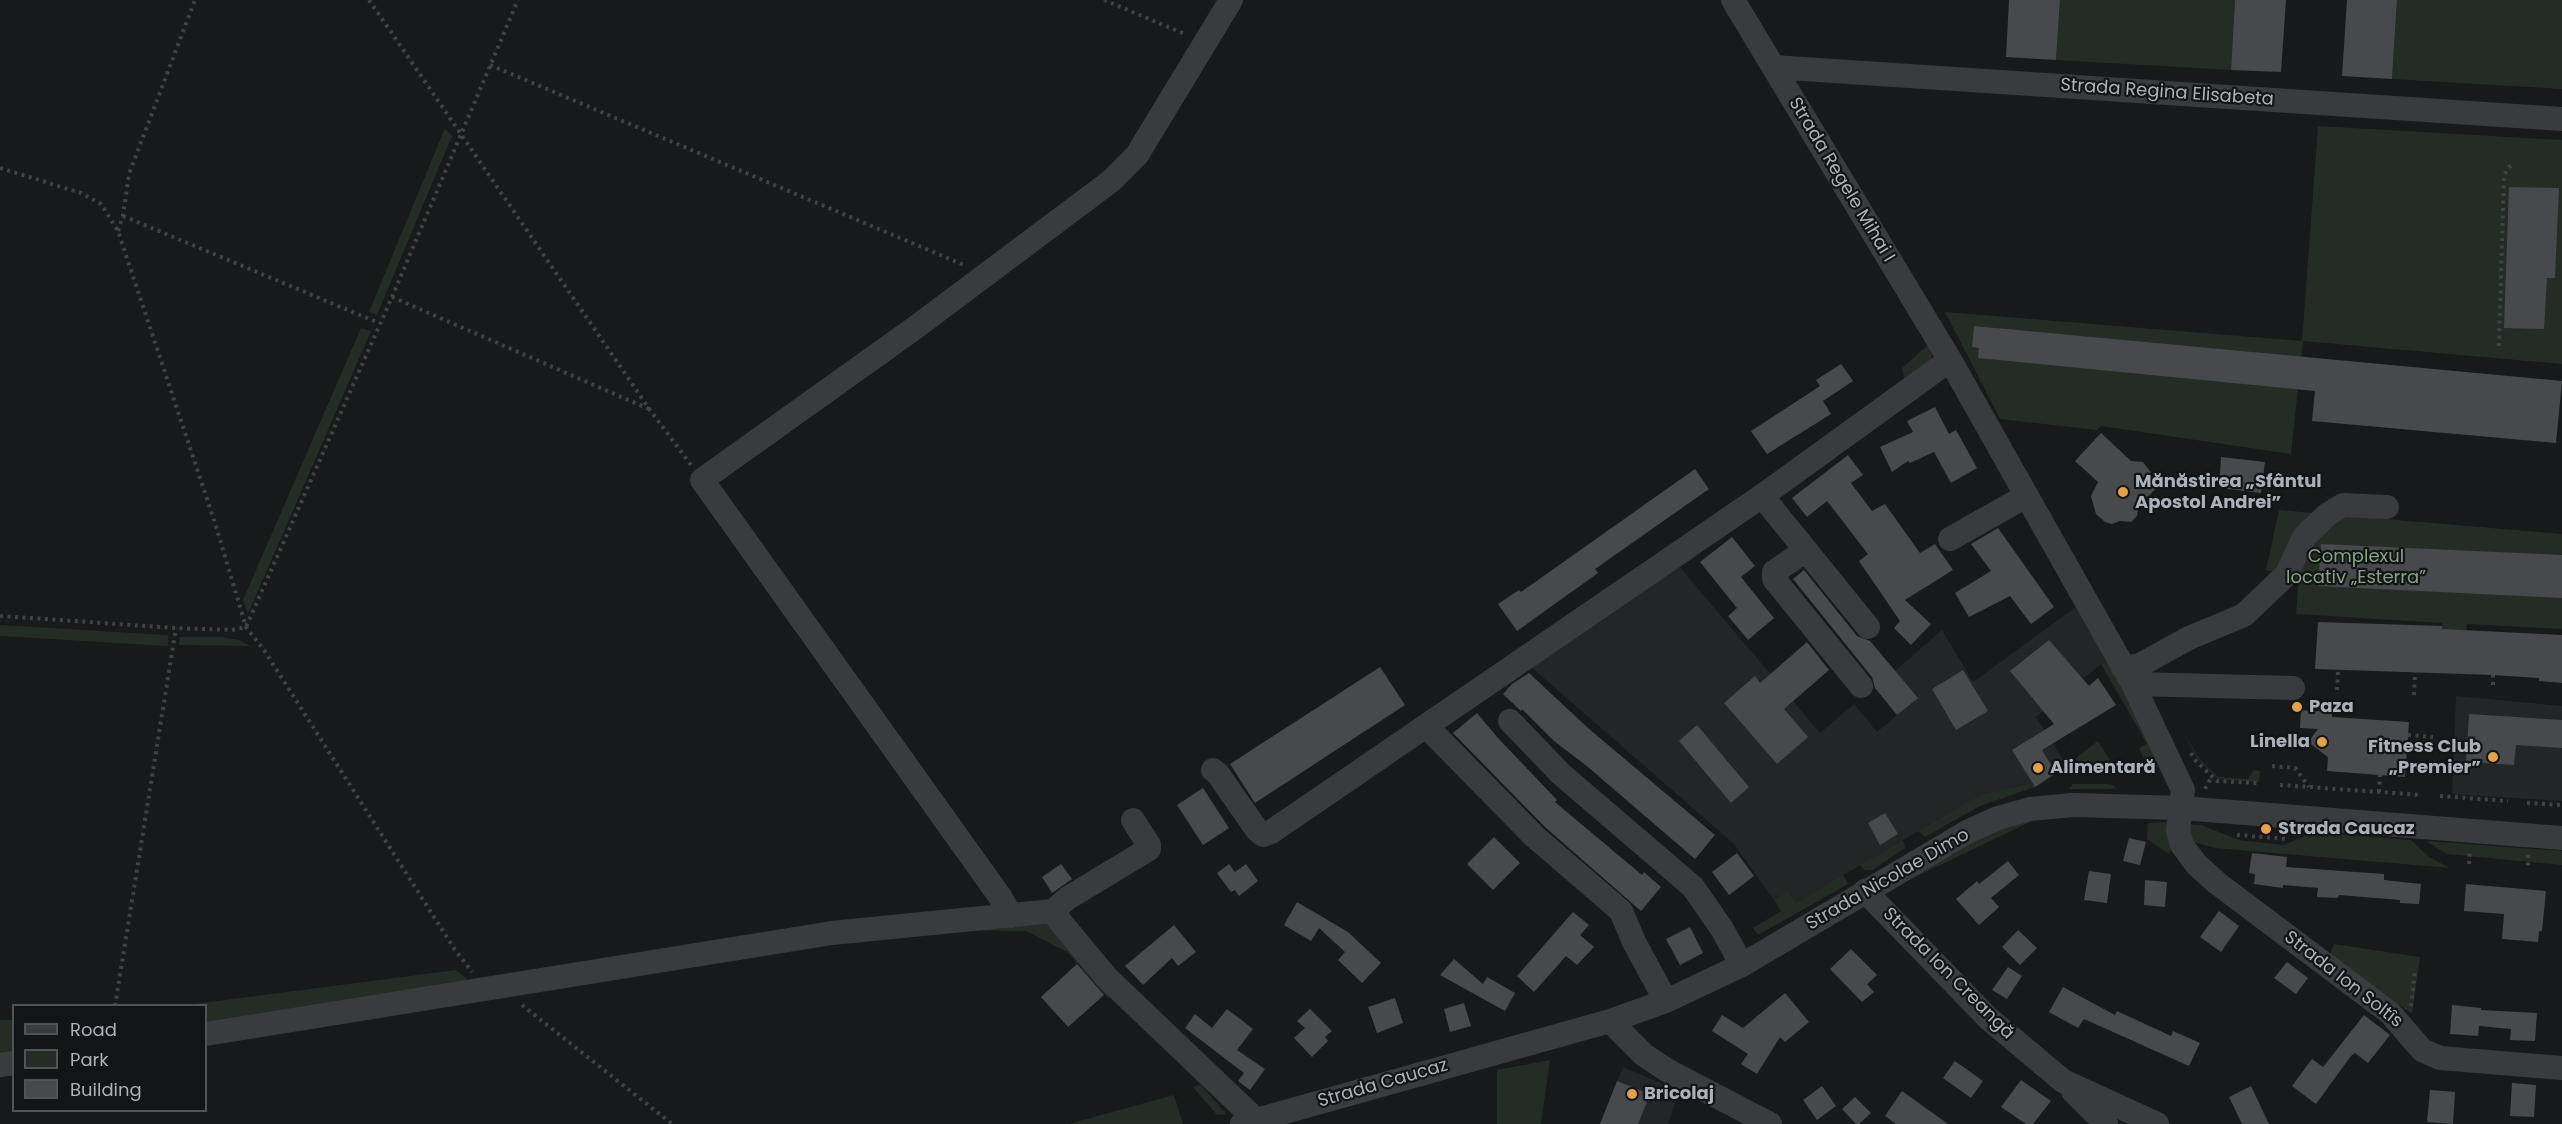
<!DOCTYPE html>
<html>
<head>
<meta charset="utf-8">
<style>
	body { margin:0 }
	#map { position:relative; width:2562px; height:1124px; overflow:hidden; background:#18191a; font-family:Poppins,sans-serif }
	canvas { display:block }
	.legend { position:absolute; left:12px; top:1004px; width:195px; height:108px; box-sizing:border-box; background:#131415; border:2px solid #505357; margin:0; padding:8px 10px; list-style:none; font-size:18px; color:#acb1b9 }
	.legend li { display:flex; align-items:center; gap:12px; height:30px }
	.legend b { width:30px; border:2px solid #505357 }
</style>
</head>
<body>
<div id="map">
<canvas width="2562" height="1124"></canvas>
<ul class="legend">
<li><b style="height:8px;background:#3a3b3f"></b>Road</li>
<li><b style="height:16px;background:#252c25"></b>Park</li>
<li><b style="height:16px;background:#48494d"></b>Building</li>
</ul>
</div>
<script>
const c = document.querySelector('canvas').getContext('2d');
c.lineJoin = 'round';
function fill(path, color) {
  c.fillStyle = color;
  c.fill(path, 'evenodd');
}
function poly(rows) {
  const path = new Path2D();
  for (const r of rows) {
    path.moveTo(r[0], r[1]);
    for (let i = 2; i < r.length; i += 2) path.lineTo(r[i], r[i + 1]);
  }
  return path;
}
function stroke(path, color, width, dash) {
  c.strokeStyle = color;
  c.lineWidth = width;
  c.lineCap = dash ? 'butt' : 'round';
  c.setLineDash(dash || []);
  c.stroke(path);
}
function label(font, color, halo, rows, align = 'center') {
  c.font = font + ' Poppins,sans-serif';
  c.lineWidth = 4.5;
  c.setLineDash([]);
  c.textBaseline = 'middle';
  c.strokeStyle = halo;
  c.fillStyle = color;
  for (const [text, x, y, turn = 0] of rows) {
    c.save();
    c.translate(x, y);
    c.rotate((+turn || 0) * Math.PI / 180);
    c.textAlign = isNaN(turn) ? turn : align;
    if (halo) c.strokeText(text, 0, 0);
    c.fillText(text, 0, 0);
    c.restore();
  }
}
const built = poly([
	[1679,566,1820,733,1854,704,1877,732,1917,698,1895,671,1942,630,1973,682,2076,607,2106,660,2036,717,2066,765,2049,779,2035,787,2032,783,1981,794,1796,903,1788,890,1774,900,1734,844,1530,666],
	[2456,696,2562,706,2562,801,2452,794],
	[1623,1067,1679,1091,1668,1124,1600,1124]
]);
const green = poly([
	[2060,0,2235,0,2231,70,2056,60],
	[2397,0,2562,0,2562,89,2392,79],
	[2318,126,2562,140,2562,364,2303,341,2291,454,2101,426,2097,430,2000,419,1945,312,2302,341],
	[445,128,452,136,377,315,369,312],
	[361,328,371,331,248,614,243,600],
	[1928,345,1933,353,1929,366,1905,382,1902,368],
	[2279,510,2562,534,2562,629,2467,624,2465,653,2441,652,2442,623,2296,614,2299,576,2266,570],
	[0,625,168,635,168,646,0,636],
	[180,637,222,637,239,640,251,646,179,645],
	[2106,660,2136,712,2160,760,2147,765,2139,748,2147,744,2101,664],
	[2181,729,2198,757,2218,777,2248,779,2254,770,2260,771,2259,782,2218,779,2197,758],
	[2098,741,2110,760,2083,770,2076,758],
	[2032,783,2035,787,1980,806,1925,837,1918,831,1981,794],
	[2073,784,2107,784,2114,785,2116,789,2069,789],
	[2032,821,1892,888,1965,844,2002,827],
	[2170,822,2176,839,2169,854,2147,839,2148,823],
	[2186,824,2201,825,2239,840,2284,845,2313,832,2411,840,2429,857,2450,868,2215,848,2187,840],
	[1903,840,1905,848,1872,870,1864,870,1860,865],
	[2426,841,2562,851,2562,865,2447,854],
	[1843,875,1848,884,1758,935,1753,928,1781,911,1774,900,1788,890,1796,903],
	[1047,916,1109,996,1108,998,1067,952,1026,931,923,930],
	[2334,944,2420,957,2412,1014,2330,955],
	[456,970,474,985,206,1028,206,1006,179,1006],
	[0,1020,13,1020,13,1057,0,1059],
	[1550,1060,1541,1124,1497,1124,1497,1070],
	[1201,1085,1226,1114,1217,1115,1193,1087],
	[1174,1095,1183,1124,1070,1124,1083,1120]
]);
const building = poly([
	[2009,0,2060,0,2056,60,2006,57],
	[2235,0,2286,0,2281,72,2231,70],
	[2347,0,2397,0,2392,79,2342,76],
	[2509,187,2559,188,2555,278,2547,278,2544,329,2504,328],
	[1974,326,2562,381,2556,443,2312,421,2315,391,1978,358,1979,348,1972,347],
	[1841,364,1853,381,1823,401,1831,414,1767,454,1751,431,1820,386,1816,380],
	[1935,407,1949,434,1956,430,1977,468,1951,483,1934,452,1910,463,1908,461,1892,472,1880,447,1913,432,1907,421],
	[2101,433,2131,461,2143,462,2155,478,2156,488,2148,497,2141,495,2137,516,2131,522,2120,521,2112,524,2105,522,2096,514,2091,496,2098,482,2075,461],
	[1848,455,1863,475,1851,483,1872,511,1885,504,1920,553,1935,544,1953,570,1905,600,1931,624,1911,645,1894,628,1900,621,1859,561,1868,554,1827,501,1807,517,1792,498],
	[2221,457,2265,462,2261,493,2219,488],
	[1695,469,1709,489,1595,569,1598,573,1517,631,1498,604,1519,590,1521,592],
	[1998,528,2054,607,2031,624,2010,596,1969,617,1955,593,1991,571,1971,544],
	[1732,537,1755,566,1741,577,1774,618,1748,640,1728,616,1737,608,1700,562],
	[2321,544,2562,555,2562,598,2318,586],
	[1804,570,1857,636,1870,641,1918,698,1897,715,1875,688,1872,677,1793,579],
	[2318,622,2442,626,2442,629,2562,635,2562,683,2539,681,2539,678,2493,675,2315,669],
	[2049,640,2089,686,2098,678,2116,705,2042,750,2056,773,2035,787,2012,750,2054,724,2010,671],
	[1807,642,1829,670,1784,709,1808,737,1777,764,1724,703,1755,676,1760,683],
	[1380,667,1405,705,1255,803,1230,764],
	[1963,670,1988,711,1956,730,1932,689],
	[1529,673,1588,728,1715,835,1695,859,1588,767,1554,741,1522,709,1521,711,1503,694,1512,684],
	[2301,710,2332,712,2332,717,2409,722,2405,777,2327,771,2328,757,2308,742,2318,729,2300,728],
	[1477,713,1498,738,1557,800,1555,802,1642,875,1644,872,1661,887,1641,911,1545,827,1453,733],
	[2469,714,2562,720,2562,748,2516,745,2514,765,2466,762],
	[1697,725,1749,787,1731,803,1679,741],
	[1203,788,1229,828,1203,845,1177,805],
	[1885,813,1898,834,1880,845,1868,823],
	[1494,837,1520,863,1493,890,1467,864],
	[2129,838,2146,842,2140,865,2123,861],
	[1737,853,1754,876,1729,895,1712,872],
	[2252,853,2287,857,2286,867,2384,874,2384,880,2421,884,2419,904,2400,903,2400,900,2339,895,2338,898,2317,897,2318,888,2283,885,2283,888,2254,884,2255,874,2249,873],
	[2008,861,2019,875,1991,898,1999,907,1979,925,1956,899,1977,881,1979,884],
	[1061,864,1072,879,1052,893,1042,877],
	[1229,864,1235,872,1246,864,1258,881,1239,896,1235,890,1231,892,1217,873],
	[2089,871,2111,874,2107,903,2084,900],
	[2145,880,2167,882,2165,907,2144,905],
	[2466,884,2546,891,2542,931,2539,931,2538,942,2502,939,2504,914,2464,911],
	[1297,902,1348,932,1381,963,1362,983,1338,960,1345,952,1319,928,1311,941,1284,925],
	[2219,911,2239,926,2221,952,2200,937],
	[1573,912,1589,925,1580,935,1594,947,1577,965,1566,956,1534,992,1517,976],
	[1174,925,1196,952,1178,966,1172,958,1143,985,1125,966],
	[1690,927,1703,953,1680,965,1666,939],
	[2018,930,2037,948,2020,965,2002,947],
	[1851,949,1877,975,1867,984,1874,992,1862,1002,1830,969],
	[1454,959,1483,984,1487,977,1515,993,1505,1011,1440,975],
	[2287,962,2308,978,2296,994,2274,978],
	[1077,964,1104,995,1068,1027,1041,997],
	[2008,967,2022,976,2007,999,1992,990],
	[2063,987,2115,1015,2117,1011,2171,1036,2173,1031,2200,1043,2189,1066,2084,1019,2078,1028,2049,1012],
	[1785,993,1809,1022,1785,1042,1780,1037,1757,1074,1741,1064,1748,1054,1712,1031,1722,1015,1743,1028],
	[1395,998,1403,1023,1377,1033,1368,1007],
	[1464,1003,1471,1026,1450,1032,1444,1009],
	[2452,1005,2481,1008,2481,1010,2537,1013,2535,1041,2510,1040,2511,1029,2479,1026,2478,1036,2450,1034],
	[1227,1009,1253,1029,1237,1050,1265,1069,1250,1090,1238,1081,1244,1073,1185,1028,1195,1014,1212,1028],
	[1310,1009,1332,1031,1325,1037,1328,1041,1312,1057,1294,1038,1305,1028,1297,1021],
	[2364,1015,2390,1035,2368,1063,2355,1053,2351,1056,2316,1104,2292,1086,2312,1059,2323,1067],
	[1955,1061,1983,1081,1971,1098,1943,1078],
	[2021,1080,2051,1101,2033,1124,2026,1124,2001,1107],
	[1617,1081,1650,1094,1638,1124,1600,1124],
	[2512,1083,2536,1085,2534,1117,2510,1116],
	[1822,1086,1836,1106,1817,1120,1803,1100],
	[2251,1086,2269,1124,2242,1124,2229,1097],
	[2430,1090,2455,1092,2453,1124,2427,1122],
	[1902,1091,1948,1124,1896,1124,1885,1116],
	[1855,1097,1871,1113,1859,1124,1856,1124,1842,1109]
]);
const path = poly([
	[369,0,650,410,691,465],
	[1104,0,1185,34],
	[490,65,964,265],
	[0,168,81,193,101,204,118,231,215,523,246,627,264,650,455,950,472,972],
	[123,216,379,323],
	[118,231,123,216,129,174,195,0],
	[392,297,649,409],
	[2499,346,2504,175,2509,167,2514,164],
	[0,616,176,628,232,630,246,627,392,297,518,0],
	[2493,685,2493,675],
	[2337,690,2338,670],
	[2414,695,2415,672],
	[2408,735,2433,737],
	[2191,753,2196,761,2217,781,2259,783],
	[2272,766,2295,768,2309,787],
	[2280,785,2422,795],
	[2205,789,2212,776],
	[2379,792,2380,775],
	[2440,796,2508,801],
	[2527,803,2562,805],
	[2237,835,2289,839],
	[2528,855,2528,868],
	[2469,864,2470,850],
	[522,1005,672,1124],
	[115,1006,176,628],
	[2411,1006,2415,971]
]);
const minor = poly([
	[1733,0,1950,360,2133,684,2183,790,2178,831,2182,845,2196,864,2217,883,2390,1013,2422,1050,2440,1058,2562,1068],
	[1773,67,2562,119],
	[1762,496,1868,627],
	[1950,539,2026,496],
	[1805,551,1774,572,1774,579,1861,686],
	[2123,668,2140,665,2189,638,2244,615,2287,574,2304,537,2328,514,2343,505,2387,507],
	[2133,684,2293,688],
	[1510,721,1561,774,1693,887,1722,929,1742,965],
	[1426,726,1535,837,1621,911,1634,942,1666,1001],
	[1213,770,1218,774,1257,830,1263,835,1271,832,1762,496,1950,360],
	[1133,820,1149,845,1149,849,1068,898,1053,911,1058,919,1107,978,1256,1120],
	[1865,891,1988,1018,2063,1081,2157,1124],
	[1011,916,1001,898,702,480,912,330,1111,181,1137,155,1231,0],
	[1610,1021,1644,1055,1670,1072,1770,1124],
	[206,1034,832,933,1053,911],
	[0,1065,14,1063],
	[2073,1091,2106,1124],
	[1242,1124,1610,1021,1666,1001,1742,965,1967,832,1998,818,2030,809,2073,805,2182,808,2562,838]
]);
const markers = [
	[2123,492,6,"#e2a249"],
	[2297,707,6,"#e2a249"],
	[2322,742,6,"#e2a249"],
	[2493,757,6,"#e2a249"],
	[2038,768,6,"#e2a249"],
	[2266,829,6,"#e2a249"],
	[1632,1094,6,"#e2a249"]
];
const streetNames = [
	["Strada Regina Elisabeta",2167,93,4],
	["Strada Regele Mihai I",1841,180,59],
	["Strada Nicolae Dimo",1888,880,-30],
	["Strada Ion Creangă",1948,974,45],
	["Strada Ion Soltîs",2343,980,38],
	["Strada Caucaz",1383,1084,-16]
];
const poiNames = [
	["Mănăstirea „Sfântul",2135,482],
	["Apostol Andrei”",2135,503],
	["Paza",2309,707],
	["Linella",2310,742,"right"],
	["Fitness Club",2481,747,"right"],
	["„Premier”",2481,768,"right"],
	["Alimentară",2050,768],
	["Strada Caucaz",2278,829],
	["Bricolaj",1644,1094]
];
const parkNames = [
	["Complexul",2356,557],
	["locativ „Esterra”",2356,578]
];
fill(built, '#242527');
fill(green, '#252c25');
fill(building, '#48494d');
stroke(path, '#404246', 4, [3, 4.5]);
stroke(minor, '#3a3b3f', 24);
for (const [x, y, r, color] of markers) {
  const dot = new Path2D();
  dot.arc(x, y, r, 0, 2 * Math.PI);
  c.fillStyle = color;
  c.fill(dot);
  stroke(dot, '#131415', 2);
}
label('18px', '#acb1b9', '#131415', streetNames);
label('bold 18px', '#acb1b9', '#131415', poiNames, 'left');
label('18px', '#85a285', '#131415', parkNames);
</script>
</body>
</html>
